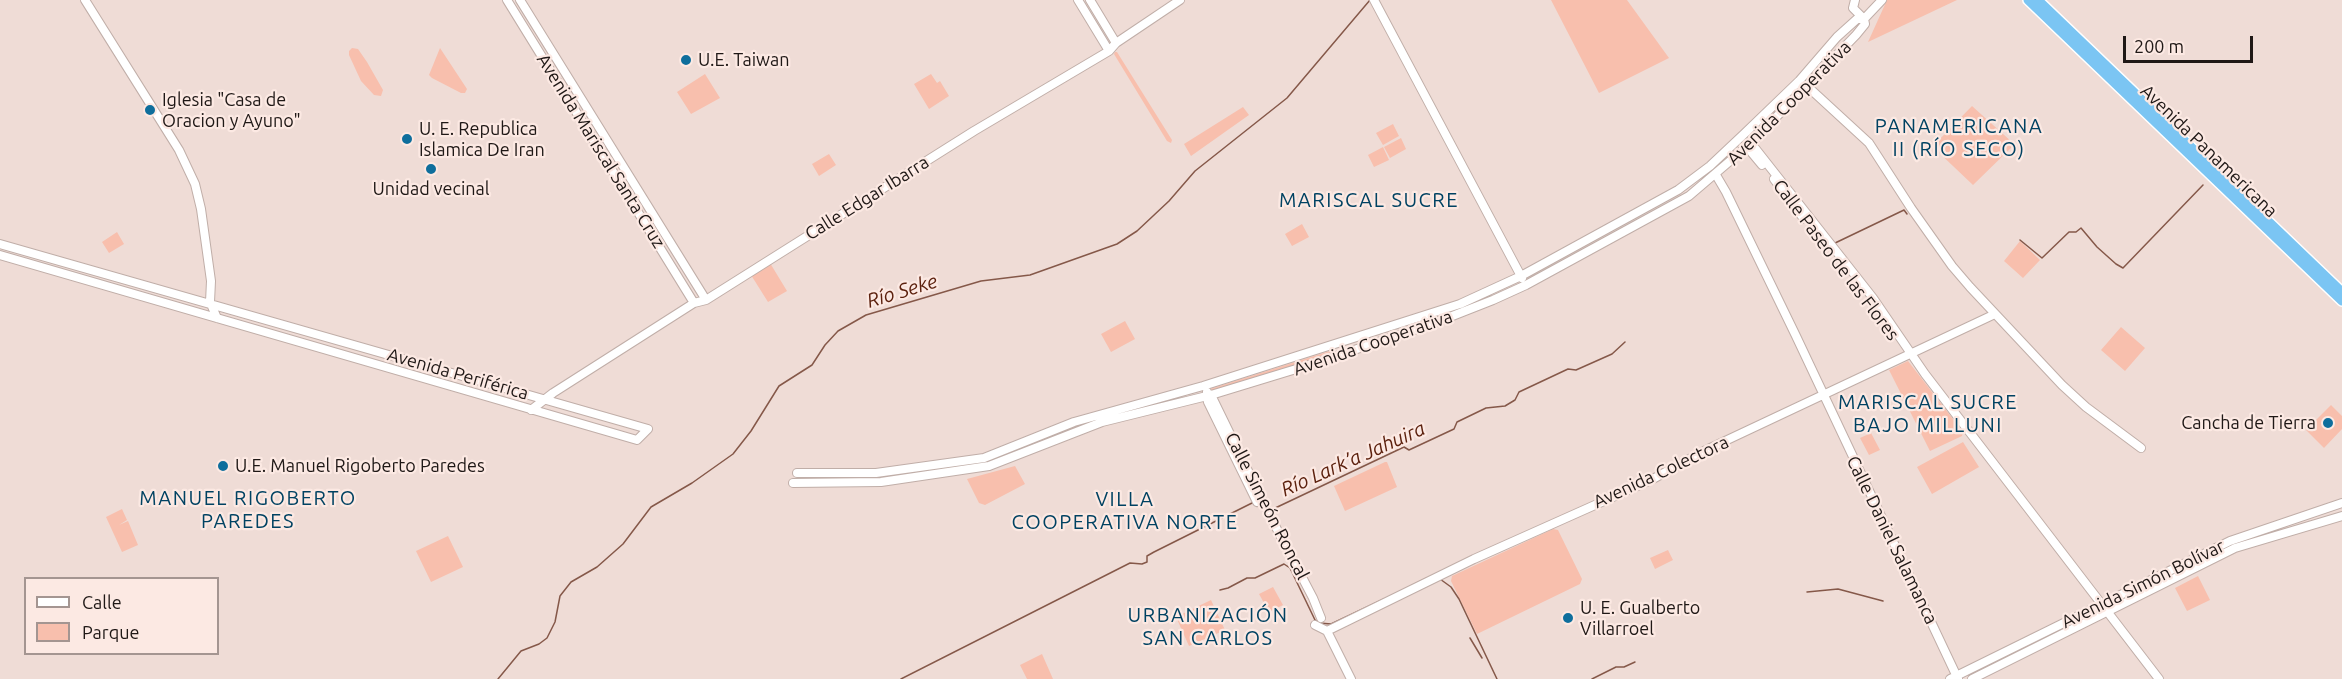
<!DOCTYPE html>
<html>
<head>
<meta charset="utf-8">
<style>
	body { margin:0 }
	#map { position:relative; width:2342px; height:679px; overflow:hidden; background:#efdcd6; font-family:Ubuntu,sans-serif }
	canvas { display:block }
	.legend { position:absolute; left:24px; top:577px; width:195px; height:78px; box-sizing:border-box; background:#fce9e3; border:2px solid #a49591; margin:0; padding:8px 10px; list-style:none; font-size:18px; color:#1f1816 }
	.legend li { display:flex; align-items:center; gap:12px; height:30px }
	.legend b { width:30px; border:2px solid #a49591 }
	.scale { position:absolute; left:2123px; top:36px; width:130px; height:27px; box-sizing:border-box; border:3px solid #1f1816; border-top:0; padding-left:8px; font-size:18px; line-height:21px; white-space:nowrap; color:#1f1816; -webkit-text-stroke:4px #fce9e3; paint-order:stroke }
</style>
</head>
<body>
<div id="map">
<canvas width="2342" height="679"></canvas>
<ul class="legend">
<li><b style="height:8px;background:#fff"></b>Calle</li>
<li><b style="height:16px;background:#f8bfad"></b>Parque</li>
</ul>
<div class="scale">200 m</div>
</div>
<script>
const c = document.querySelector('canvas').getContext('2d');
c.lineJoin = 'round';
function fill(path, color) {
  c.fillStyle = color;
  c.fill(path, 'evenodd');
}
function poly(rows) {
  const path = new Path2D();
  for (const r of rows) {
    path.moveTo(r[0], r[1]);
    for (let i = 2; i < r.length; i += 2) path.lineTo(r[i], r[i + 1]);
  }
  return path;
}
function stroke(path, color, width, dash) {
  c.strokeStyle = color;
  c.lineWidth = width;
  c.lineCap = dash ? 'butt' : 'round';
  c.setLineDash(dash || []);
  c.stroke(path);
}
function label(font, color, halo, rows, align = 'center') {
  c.font = font + ' Ubuntu,sans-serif';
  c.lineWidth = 4.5;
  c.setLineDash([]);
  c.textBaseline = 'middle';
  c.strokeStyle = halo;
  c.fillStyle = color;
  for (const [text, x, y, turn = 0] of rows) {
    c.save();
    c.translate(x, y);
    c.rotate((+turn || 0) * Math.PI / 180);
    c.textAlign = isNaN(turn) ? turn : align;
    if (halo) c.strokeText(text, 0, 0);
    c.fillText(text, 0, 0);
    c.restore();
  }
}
const green = poly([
	[1551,0,1627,0,1669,58,1599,93],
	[1887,0,1957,0,1868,42],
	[352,48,358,49,367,62,383,90,381,96,374,95,361,81,349,55,349,51],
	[440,48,467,89,465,93,461,93,432,78,429,75],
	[1115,52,1117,52,1172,140,1171,143,1167,141,1114,54],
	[705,74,720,98,691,114,677,92],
	[931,74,937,83,940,81,949,96,929,109,914,84],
	[1972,106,2013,143,2013,146,1973,185,1934,148,1934,145],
	[1243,107,1249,115,1191,156,1184,144],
	[1393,124,1399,136,1383,145,1376,133],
	[1401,138,1406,149,1390,158,1384,147],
	[1383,147,1389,160,1374,167,1368,155],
	[829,154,836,165,819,176,812,164],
	[1302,224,1309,237,1292,246,1285,234],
	[117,232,124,244,109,253,102,242],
	[2020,241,2040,260,2023,278,2004,261],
	[770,263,787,291,768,302,751,275],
	[1125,321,1135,339,1111,352,1101,334],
	[2121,327,2145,348,2125,371,2101,350],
	[1330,351,1334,354,1210,393,1207,390],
	[1908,361,1963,432,1962,436,1930,451,1889,370],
	[2331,405,2342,416,2342,429,2324,448,2306,430],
	[1871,433,1880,450,1869,455,1860,438],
	[1963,442,1979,467,1932,494,1917,467],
	[1385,462,1387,462,1397,487,1345,511,1334,486],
	[1015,466,1025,484,985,505,979,503,967,479],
	[122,509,127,520,119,525,128,521,138,545,122,552,106,517],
	[1553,529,1558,530,1582,579,1580,584,1477,634,1451,581,1452,576],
	[448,536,463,567,431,582,416,551],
	[1668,550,1673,560,1655,569,1650,558],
	[2198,576,2210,600,2187,611,2175,588],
	[1273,587,1283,605,1269,612,1259,594],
	[1211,600,1225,630,1189,646,1176,617],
	[1042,654,1053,679,1027,679,1020,665]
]);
const stream = poly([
	[2020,240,2042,258,2069,232,2076,232,2081,228,2097,247,2116,264,2123,268,2203,185],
	[1833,244,1904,210,1907,214],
	[1821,249,1829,246],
	[1271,510,1404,447,1409,450,1454,429,1457,422,1486,408,1505,406,1515,400,1519,392,1568,369,1576,370,1612,354,1625,342],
	[1440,579,1451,587,1459,599,1497,679],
	[1220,590,1228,588,1247,578,1255,578,1284,564,1290,568,1315,620,1319,623,1331,624,1384,599],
	[1807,592,1838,589,1883,601],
	[1391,596,1427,578],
	[1470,638,1482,658],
	[498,679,521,651,539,644,547,638,555,622,560,596,571,582,597,567,623,544,651,507,692,483,733,454,751,431,779,386,812,365,825,345,838,331,866,315,981,281,1030,275,1117,244,1137,231,1169,201,1195,171,1287,98,1370,0],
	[901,679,1130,563,1142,564,1147,562,1147,556,1154,552,1254,502],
	[1592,679,1616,667,1624,667,1635,662]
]);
const secondary = poly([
	[85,0,179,150,195,184,201,209,211,281,210,302,217,318],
	[507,0,694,303],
	[520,0,706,300],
	[1078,0,1109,51],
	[1090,0,1116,43],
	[1374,0,1522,278],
	[1855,0,1853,8,1864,19],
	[1807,86,1869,143,1911,208,1952,266,1970,287,2062,385,2086,407,2141,448],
	[1751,143,1873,298,1925,374,2159,679],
	[1747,147,1762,165],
	[1716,175,1726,192,1796,336,1958,679],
	[1774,179,1804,219],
	[0,244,648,429,637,440,0,255],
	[1207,392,1208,402,1257,502,1262,500],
	[1211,395,1269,514,1313,598,1321,618],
	[531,410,553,393,694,303,706,300,974,131,1109,51,1116,43,1180,0],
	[797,473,876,473,984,458,1074,422,1203,386,1460,304,1521,276,1678,190,1710,166,1744,134,1799,81,1837,37,1857,19,1864,19],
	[793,483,881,482,989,466,1102,422,1211,395,1306,366,1432,324,1493,300,1526,285,1689,196,1751,143,1856,35,1865,24,1864,19,1882,0],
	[1315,625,1327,631,1351,679],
	[1327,631,1474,559,1651,480,1708,449,1995,314],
	[1950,679,2230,541,2342,503],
	[1972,679,2235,548,2342,516]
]);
const highway = poly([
	[2028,0,2342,301],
	[2038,0,2342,292]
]);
const markers = [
	[686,60,6,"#0e6e9c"],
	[150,110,6,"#0e6e9c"],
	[407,139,6,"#0e6e9c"],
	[431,169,6,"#0e6e9c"],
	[2328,423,6,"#0e6e9c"],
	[223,466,6,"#0e6e9c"],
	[1568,618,6,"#0e6e9c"]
];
const poiNames = [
	["U.E. Taiwan",698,60],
	["Iglesia \"Casa de",162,100],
	["Oracion y Ayuno\"",162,121],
	["U. E. Republica",419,129],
	["Islamica De Iran",419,150],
	["Unidad vecinal",431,189,"center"],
	["Cancha de Tierra",2316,423,"right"],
	["U.E. Manuel Rigoberto Paredes",235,466],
	["U. E. Gualberto",1580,608],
	["Villarroel",1580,629]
];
const streetNames = [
	["Avenida Cooperativa",1789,103,-45],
	["Avenida Mariscal Santa Cruz",601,151,58],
	["Avenida Panamericana",2209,151,44],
	["Calle Edgar Ibarra",867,198,-32],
	["Calle Paseo de las Flores",1836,260,53],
	["Avenida Cooperativa",1373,343,-19],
	["Avenida Periférica",458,374,16],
	["Avenida Colectora",1661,472,-25],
	["Calle Simeón Roncal",1267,506,63],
	["Calle Daniel Salamanca",1892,540,64],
	["Avenida Simón Bolívar",2143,584,-26]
];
const neighbourhoodNames = [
	["PANAMERICANA",1959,126],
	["II (RÍO SECO)",1959,149],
	["MARISCAL SUCRE",1369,200],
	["MARISCAL SUCRE",1928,402],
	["BAJO MILLUNI",1928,425],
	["MANUEL RIGOBERTO",248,498],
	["PAREDES",248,521],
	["VILLA",1125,499],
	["COOPERATIVA NORTE",1125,522],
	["URBANIZACIÓN",1208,615],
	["SAN CARLOS",1208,638]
];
const waterNames = [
	["Río Seke",902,291,-17],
	["Río Lark’a Jahuira",1353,459,-24]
];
fill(green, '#f8bfad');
stroke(stream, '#855849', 1.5);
stroke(secondary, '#c0aea8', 10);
stroke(highway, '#fff', 12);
stroke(secondary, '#fff', 8);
stroke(highway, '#7bc5f3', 9);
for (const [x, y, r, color] of markers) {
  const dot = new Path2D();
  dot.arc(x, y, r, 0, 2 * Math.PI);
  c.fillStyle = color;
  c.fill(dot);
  stroke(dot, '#fce9e3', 2);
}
label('18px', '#1f1816', '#fce9e3', poiNames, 'left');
label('18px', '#1f1816', '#fce9e3', streetNames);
c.letterSpacing = '1.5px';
label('20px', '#004262', '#fce9e3', neighbourhoodNames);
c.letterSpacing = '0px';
label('italic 20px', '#5c210e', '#fce9e3', waterNames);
</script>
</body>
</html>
